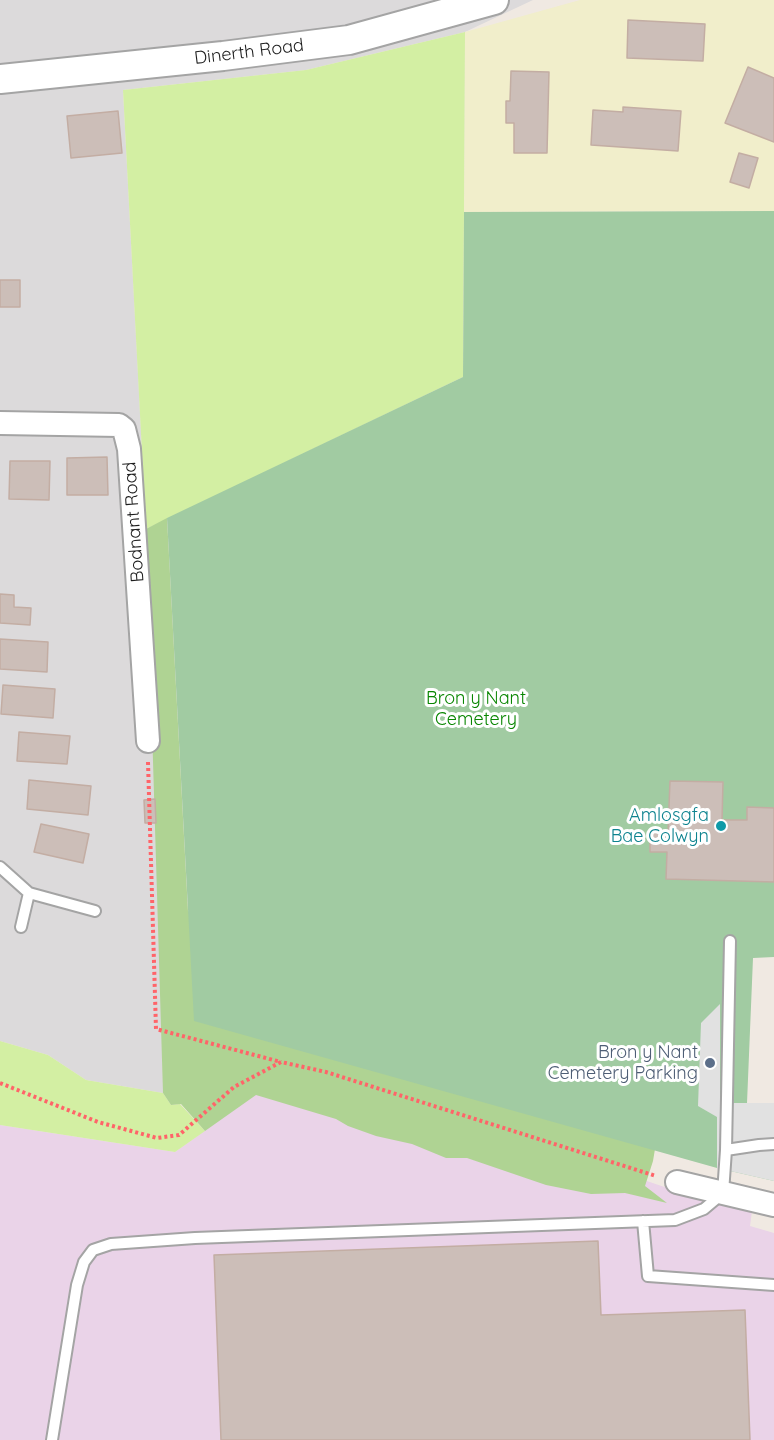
<!DOCTYPE html>
<style>
body{margin:0}
canvas{display:block;background:#f0e9e2}
</style>
<canvas width="774" height="1440"></canvas>
<script>
const context = document.querySelector('canvas').getContext('2d');
context.lineJoin = 'round';
function fill(path, color) { context.fillStyle = color; context.fill(path, 'evenodd'); }
function trace(path, color, width, dash) { context.strokeStyle = color; context.lineWidth = width; context.lineCap = dash ? 'butt' : 'round'; context.setLineDash(dash || []); context.stroke(path); }
function write(font, color, halo, rows, align = 'center') {
  context.font = font + ' Quicksand,sans-serif'; context.lineWidth = 6; context.setLineDash([]); context.textBaseline = 'middle'; context.strokeStyle = halo; context.fillStyle = color; for (const [text, x, y, turn = 0] of rows) {
    context.save(); context.translate(x, y); context.rotate((+turn || 0) * Math.PI / 180); context.textAlign = isNaN(turn) ? turn : align; if (halo) context.strokeText(text, 0, 0); context.fillText(text, 0, 0); context.restore();
  }
}
fill(new Path2D(`
 M 0,0 L 533,0 L 465,32 L 306,70 L 123,90 L 162,829 L 163,1093 L 86,1080 L 48,1055 L 0,1041 Z`), '#dcdadb');
fill(new Path2D(`
 M 270,1084 L 641,1179 L 682,1193 L 752,1211 L 750,1226 L 774,1233 L 774,1440 L 0,1440 L 0,1125 L 175,1152 Z`), '#ead3e8');
fill(new Path2D(`
 M 580,0 L 774,0 L 774,211 L 464,212 L 465,32 Z`), '#f1eecb');
fill(new Path2D(`
 M 465,32 L 463,377 L 146,529 L 123,90 L 306,70 Z
 M 0,1041 L 48,1055 L 86,1080 L 163,1093 L 171,1105 L 180,1104 L 205,1131 L 175,1152 L 0,1125 Z`), '#d3efa3');
fill(new Path2D(`
 M 167,518 L 188,911 L 658,1131 L 653,1161 L 645,1186 L 667,1203 L 625,1193 L 591,1194 L 546,1185 L 467,1158 L 446,1158 L 412,1144 L 376,1136 L 348,1126 L 336,1119 L 256,1095 L 205,1131 L 181,1104 L 171,1105 L 163,1093 L 146,529 Z`), '#afd393');
fill(new Path2D(`
 M 774,211 L 774,957 L 753,958 L 747,1103 L 774,1103 L 774,1181 L 717,1168 L 194,1021 L 167,518 L 463,377 L 464,212 Z`), '#a1cba2');
fill(new Path2D(`
 M 720,1004 L 720,1103 L 774,1103 L 774,1181 L 717,1168 L 717,1117 L 698,1106 L 701,1023 Z`), '#e1e1e1');
const building = new Path2D(`
 M 628,20 L 705,24 L 703,61 L 627,58 Z
 M 748,67 L 774,78 L 774,142 L 725,123 Z
 M 511,71 L 549,72 L 547,153 L 514,153 L 514,123 L 506,123 L 506,101 L 510,101 Z
 M 623,107 L 681,111 L 678,151 L 591,145 L 593,110 L 623,112 Z
 M 118,111 L 122,153 L 71,158 L 67,116 Z
 M 739,153 L 758,158 L 749,188 L 730,182 Z
 M 0,280 L 20,280 L 20,307 L 0,307 Z
 M 107,457 L 108,495 L 67,495 L 67,458 Z
 M 10,461 L 50,461 L 49,500 L 9,499 Z
 M 0,594 L 14,595 L 14,607 L 31,608 L 30,625 L 0,623 Z
 M 0,639 L 48,642 L 47,672 L 0,669 Z
 M 3,685 L 55,689 L 53,718 L 1,714 Z
 M 19,732 L 70,736 L 67,764 L 17,761 Z
 M 29,780 L 91,786 L 88,815 L 27,809 Z
 M 670,781 L 723,782 L 722,820 L 747,820 L 747,807 L 774,808 L 774,882 L 666,879 L 667,852 L 650,852 L 650,831 L 668,832 Z
 M 155,799 L 156,823 L 145,823 L 144,800 Z
 M 41,824 L 89,834 L 83,863 L 34,852 Z
 M 598,1241 L 601,1315 L 745,1310 L 750,1440 L 221,1440 L 214,1255 Z`);
fill(building, '#ccbeb8');
trace(building, '#c3ada3', 1.5);
const service = new Path2D(`
 M 0,867 L 29,893 L 21,927
 M 29,893 L 95,911
 M 726,1150 L 730,941
 M 643,1221 L 648,1276 L 774,1285
 M 52,1440 L 77,1285 L 84,1262 L 93,1250 L 111,1244 L 195,1238 L 675,1220 L 704,1209 L 723,1193 L 726,1150 L 759,1145 L 774,1144`);
const minor = new Path2D(`
 M 0,423 L 119,425 L 124,429 L 129,449 L 148,741
 M 677,1182 L 774,1205`);
const tertiary = new Path2D(`
 M 0,79 L 223,56 L 349,40 L 494,0`);
trace(service, '#a4a4a4', 14);
trace(minor, '#a4a4a4', 26);
trace(tertiary, '#a4a4a4', 32);
trace(new Path2D(`
 M 148,762 L 156,1029 L 281,1062
 M 0,1083 L 98,1122 L 157,1138 L 179,1135 L 234,1087 L 281,1062 L 326,1072 L 656,1176`), '#ff6469', 4, [3, 3]);
trace(service, '#fff', 10);
trace(minor, '#fff', 22);
trace(tertiary, '#fff', 28);
for (const [x, y, r, color] of [
 [721,826,6,"#0f9aa8"],
 [710,1063,6,"#5c6f8a"]
]) { const dot = new Path2D(); dot.arc(x, y, r, 0, 2 * Math.PI); context.fillStyle = color; context.fill(dot); trace(dot, '#fff', 2); }
write('18px', '#1d1d1d', '#fff', [
 ["Dinerth Road",249,52,-7],
 ["Bodnant Road",134,522,-94]
]);
write('18px', '#088601', '#fff', [
 ["Bron y Nant",476,699],
 ["Cemetery",476,720]
]);
write('18px', '#0d838f', '#fff', [
 ["Amlosgfa",709,816],
 ["Bae Colwyn",709,837]
], 'right');
write('18px', '#4e5e75', '#fff', [
 ["Bron y Nant",698,1053],
 ["Cemetery Parking",698,1074]
], 'right');
</script>
